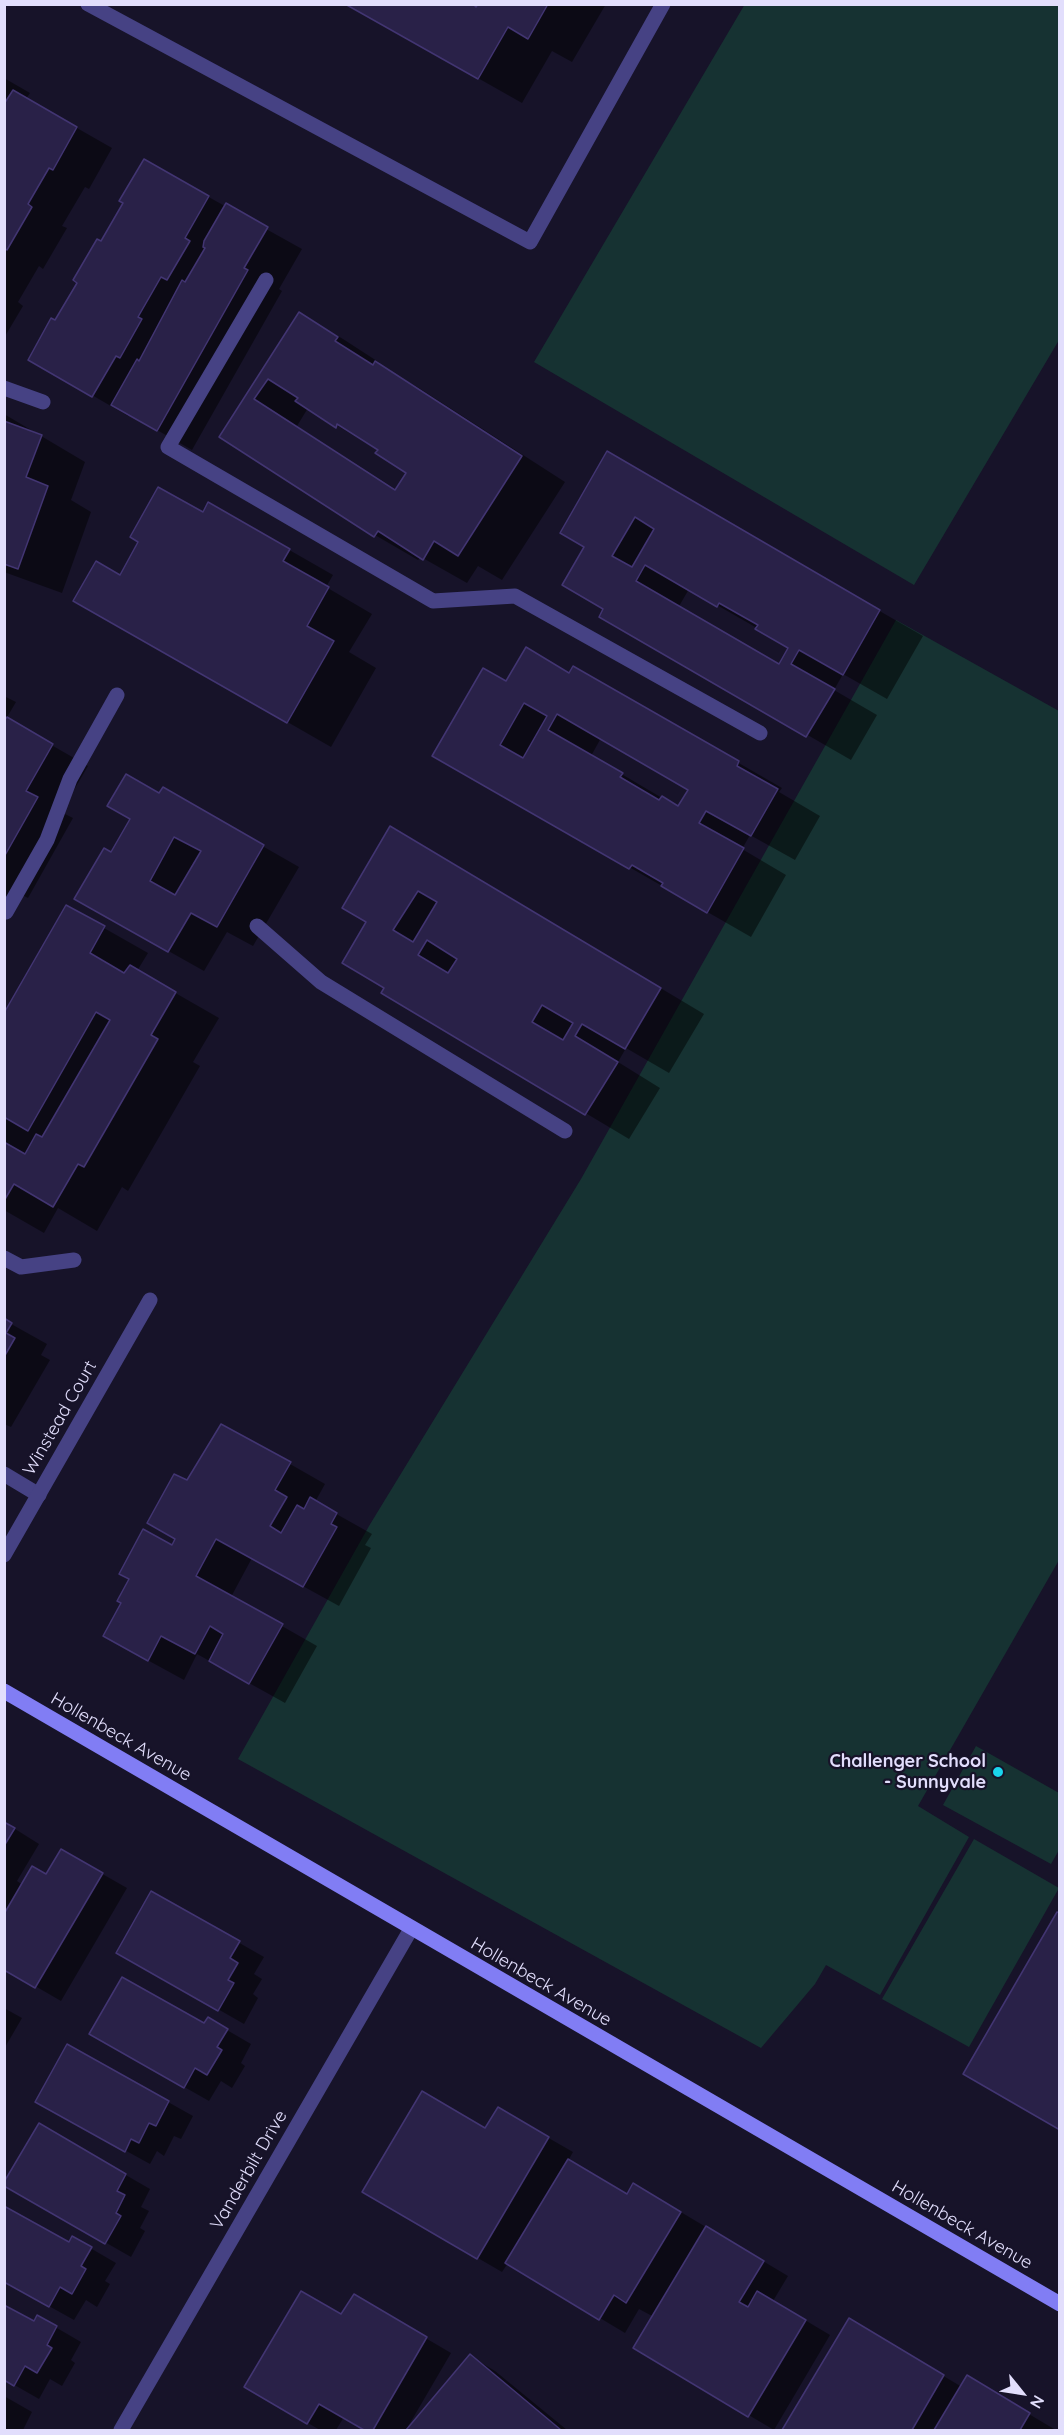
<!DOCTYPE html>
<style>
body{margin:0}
#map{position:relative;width:1064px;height:2435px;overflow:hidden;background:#171329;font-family:Quicksand,sans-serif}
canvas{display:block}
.frame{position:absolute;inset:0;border:6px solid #e2defc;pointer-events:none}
.north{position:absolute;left:992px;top:2363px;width:60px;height:60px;-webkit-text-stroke:4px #171329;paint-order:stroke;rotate:120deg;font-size:16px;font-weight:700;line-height:24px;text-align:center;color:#e2defc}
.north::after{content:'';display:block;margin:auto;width:21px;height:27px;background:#e2defc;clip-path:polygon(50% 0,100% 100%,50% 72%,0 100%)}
</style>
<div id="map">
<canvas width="1064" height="2435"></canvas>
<div class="frame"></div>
<div class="north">N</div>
</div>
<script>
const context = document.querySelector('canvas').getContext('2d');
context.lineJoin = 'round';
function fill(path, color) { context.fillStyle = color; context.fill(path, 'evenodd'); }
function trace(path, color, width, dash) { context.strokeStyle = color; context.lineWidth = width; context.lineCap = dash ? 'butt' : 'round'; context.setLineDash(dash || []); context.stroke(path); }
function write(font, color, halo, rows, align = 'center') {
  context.font = font + ' Quicksand,sans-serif'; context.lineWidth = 4.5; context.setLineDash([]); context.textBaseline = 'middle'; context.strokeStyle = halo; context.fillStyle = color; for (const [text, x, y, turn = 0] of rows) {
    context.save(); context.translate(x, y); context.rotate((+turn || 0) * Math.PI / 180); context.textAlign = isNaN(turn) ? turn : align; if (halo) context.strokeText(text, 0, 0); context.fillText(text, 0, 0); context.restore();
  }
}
fill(new Path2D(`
 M 745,4 L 1059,5 L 1059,340 L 914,585 L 534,362 Z
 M 896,620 L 1059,711 L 1059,1560 L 918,1806 L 969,1837 L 880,1995 L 826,1965 L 815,1984 L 761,2048 L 238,1759 L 369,1526 L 581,1179 Z
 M 976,1746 L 1059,1793 L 1059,1850 L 1051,1864 L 943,1805 Z
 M 974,1839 L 1059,1888 L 969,2047 L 882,1999 Z`), '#163232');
fill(new Path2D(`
 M 347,4 L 477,9 L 479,4 L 606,4 L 572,62 L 552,51 L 522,103 Z
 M 4,78 L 30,93 L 26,99 L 112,148 L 89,189 L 85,187 L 62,226 L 67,228 L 43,269 L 39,266 L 18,302 L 23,306 L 4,338 Z
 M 144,161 L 302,249 L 279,289 L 282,291 L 192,450 L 129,414 L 128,416 L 30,359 L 56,322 L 125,203 Z
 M 300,314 L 343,339 L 380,363 L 379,365 L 419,388 L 565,482 L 502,580 L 478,566 L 467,583 L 421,557 L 418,560 L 375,535 L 221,436 ZM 308,408 L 379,451 L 408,473 L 397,490 L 297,426 Z
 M 4,414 L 85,462 L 71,500 L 91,512 L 62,593 L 4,572 Z
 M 607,454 L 923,636 L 887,699 L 843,674 L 834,690 L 877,715 L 851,760 L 601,616 L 605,609 L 586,547 ZM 689,589 L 790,647 L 780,666 L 678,608 Z
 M 209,504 L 333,575 L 326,587 L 372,614 L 349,652 L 376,668 L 331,747 L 75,600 L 120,577 L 203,514 Z
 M 574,668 L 782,788 L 779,792 L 820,816 L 795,860 L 750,835 L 742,849 L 786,875 L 751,937 L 434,755 L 507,683 L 570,675 ZM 601,738 L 690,790 L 679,808 L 591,756 Z
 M 4,696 L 16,702 L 6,719 L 88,766 L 61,812 L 73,818 L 28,898 L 16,892 L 4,911 Z
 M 163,789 L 299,867 L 253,946 L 227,932 L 204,971 L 76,899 Z
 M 434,853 L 704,1014 L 669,1073 L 626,1048 L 618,1062 L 660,1088 L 629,1139 L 383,992 L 386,987 L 344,962 Z
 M 67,907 L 148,953 L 137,971 L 219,1018 L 193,1062 L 200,1066 L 128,1191 L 122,1187 L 97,1231 L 58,1208 L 44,1233 L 4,1210 L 4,1016 Z
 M 4,1320 L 47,1344 L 41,1355 L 50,1360 L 11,1427 L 4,1424 Z
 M 290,1464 L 325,1484 L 315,1502 L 372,1534 L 365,1545 L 371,1548 L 339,1606 L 252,1558 L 231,1597 L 317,1646 L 285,1703 L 197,1654 L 184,1680 L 140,1656 L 172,1547 L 177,1539 L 188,1482 Z
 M 4,1822 L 39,1844 L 17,1881 L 23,1885 L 47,1877 L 62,1851 L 127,1888 L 61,2001 L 4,1968 Z
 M 152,1893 L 264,1957 L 254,1974 L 262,1979 L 253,1994 L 258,1998 L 244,2024 L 118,1952 Z
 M 4,2008 L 22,2018 L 4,2049 Z
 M 208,2019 L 251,2044 L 241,2063 L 245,2066 L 232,2088 L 221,2081 L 209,2101 L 91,2034 L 205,2025 Z
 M 68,2046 L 193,2116 L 181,2139 L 174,2136 L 164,2156 L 157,2151 L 150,2164 L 61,2115 Z
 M 498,2109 L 573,2152 L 568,2161 L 628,2196 L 659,2199 L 788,2276 L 773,2301 L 830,2335 L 774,2430 L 635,2348 L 654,2317 L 639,2309 L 625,2333 L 508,2263 L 502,2272 L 364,2192 L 486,2130 Z
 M 39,2125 L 150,2189 L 141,2207 L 149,2211 L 140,2228 L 145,2231 L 131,2257 L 5,2185 Z
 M 73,2238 L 116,2263 L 105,2281 L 110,2284 L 97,2307 L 86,2300 L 74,2320 L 4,2281 L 69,2244 Z
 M 354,2296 L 451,2353 L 406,2430 L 367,2430 L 344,2417 L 336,2430 L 320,2430 L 246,2387 L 342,2316 Z
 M 38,2317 L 81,2342 L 71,2360 L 75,2363 L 62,2386 L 50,2379 L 39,2399 L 4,2379 Z
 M 849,2320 L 962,2387 L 992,2392 L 1054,2429 L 784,2430 Z
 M 470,2356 L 495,2371 L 567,2430 L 408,2430 Z
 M 4,2396 L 32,2412 L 23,2430 L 4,2430 Z`), '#0007');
const building = new Path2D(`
 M 345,4 L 473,4 L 476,7 L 478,4 L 548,4 L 528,39 L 508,27 L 478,79 Z
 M 13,90 L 77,127 L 53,170 L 49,168 L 28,204 L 32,207 L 7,250 L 4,248 L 4,104 Z
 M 144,159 L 209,196 L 185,238 L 190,241 L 167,280 L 161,277 L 138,317 L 142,319 L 120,358 L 116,356 L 92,397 L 28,360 L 51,318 L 55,320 L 77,283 L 73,280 L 97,239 L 101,241 L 123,203 L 119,201 Z
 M 226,203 L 268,227 L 244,268 L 248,270 L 157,431 L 111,405 L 137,359 L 139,361 L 182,280 L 185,282 L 205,248 L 203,247 L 204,241 Z
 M 299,312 L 338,337 L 335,341 L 373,365 L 375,361 L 522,456 L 458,556 L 434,541 L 423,560 L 378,531 L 374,537 L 219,437 ZM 268,379 L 298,398 L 295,401 L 336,428 L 337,424 L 378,450 L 375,453 L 406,473 L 395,490 L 254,399 Z
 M 4,421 L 42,435 L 26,477 L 48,486 L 18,569 L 4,564 Z
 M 607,451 L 880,610 L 843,675 L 799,650 L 791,664 L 835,689 L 806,737 L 599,617 L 603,609 L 562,585 L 584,547 L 560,533 ZM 635,517 L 654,529 L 632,567 L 612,556 ZM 645,565 L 717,607 L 719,603 L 758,625 L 755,629 L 788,648 L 779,664 L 636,581 Z
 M 158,487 L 203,512 L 208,502 L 290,549 L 283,561 L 329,587 L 307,626 L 334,641 L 287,723 L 73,601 L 96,561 L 120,575 L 138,542 L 130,537 Z
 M 526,647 L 569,673 L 573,666 L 739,761 L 737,766 L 778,789 L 751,836 L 706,811 L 699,823 L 744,848 L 707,913 L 661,886 L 663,883 L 632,865 L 629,869 L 432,756 L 483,668 L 506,681 ZM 524,703 L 547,716 L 523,758 L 500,745 ZM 557,714 L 688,790 L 678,806 L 662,796 L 659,800 L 620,777 L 623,773 L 548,730 Z
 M 7,717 L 53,744 L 26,791 L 38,797 L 4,857 L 4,721 Z
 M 126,774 L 159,793 L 163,787 L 264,845 L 217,927 L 191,913 L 168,952 L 74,899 L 104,848 L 111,852 L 130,819 L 107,806 ZM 174,837 L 201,851 L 175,895 L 150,881 Z
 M 390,826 L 661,988 L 625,1049 L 582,1024 L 575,1036 L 618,1062 L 585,1115 L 381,993 L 384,988 L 342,963 L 366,922 L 342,908 ZM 418,891 L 437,902 L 413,942 L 393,930 ZM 427,940 L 457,959 L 448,973 L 418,955 ZM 542,1005 L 573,1023 L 563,1040 L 532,1022 Z
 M 66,905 L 105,926 L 90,953 L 124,973 L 130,965 L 176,992 L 151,1035 L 158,1039 L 84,1167 L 78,1164 L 53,1207 L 14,1184 L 4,1201 L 4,1142 L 25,1154 L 36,1134 L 42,1137 L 110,1020 L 96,1012 L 28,1131 L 4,1117 L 4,1013 Z
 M 4,1318 L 12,1323 L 6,1333 L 15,1338 L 4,1357 Z
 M 221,1424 L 291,1462 L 275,1490 L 287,1497 L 270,1526 L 281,1533 L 297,1505 L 304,1509 L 310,1497 L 337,1513 L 331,1524 L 337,1527 L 303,1587 L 216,1539 L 196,1576 L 283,1624 L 249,1684 L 209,1661 L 223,1634 L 210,1626 L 195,1654 L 161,1636 L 148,1661 L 103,1636 L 121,1603 L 117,1601 L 129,1579 L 119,1574 L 143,1529 L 172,1545 L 175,1539 L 147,1523 L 174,1474 L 187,1480 Z
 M 4,1822 L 15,1828 L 4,1846 Z
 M 61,1849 L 103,1873 L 35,1988 L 4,1970 L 4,1914 L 32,1866 L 46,1874 Z
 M 151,1891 L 240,1941 L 230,1958 L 238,1963 L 228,1980 L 234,1983 L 218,2011 L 116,1953 Z
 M 1057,1912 L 1060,1913 L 1060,2130 L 963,2074 Z
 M 122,1977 L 204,2023 L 208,2017 L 228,2029 L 217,2047 L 222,2050 L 207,2075 L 195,2068 L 184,2088 L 89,2034 Z
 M 67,2044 L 169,2101 L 156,2126 L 149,2123 L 139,2143 L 131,2139 L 125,2152 L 35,2102 Z
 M 422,2091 L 485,2128 L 498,2107 L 549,2137 L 477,2259 L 362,2192 Z
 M 39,2123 L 126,2174 L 117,2191 L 125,2195 L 116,2213 L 121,2216 L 105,2244 L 4,2186 L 4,2182 Z
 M 568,2159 L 627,2194 L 633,2183 L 681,2212 L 626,2303 L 614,2295 L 599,2320 L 505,2263 Z
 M 4,2206 L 69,2242 L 72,2236 L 92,2247 L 81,2266 L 86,2269 L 72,2294 L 60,2287 L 49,2307 L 4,2282 Z
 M 706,2226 L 764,2261 L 739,2302 L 748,2307 L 757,2291 L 806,2320 L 748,2417 L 633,2348 Z
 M 301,2291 L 341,2314 L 354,2294 L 427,2337 L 373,2430 L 364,2430 L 319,2404 L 307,2424 L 244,2387 Z
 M 4,2305 L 34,2321 L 37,2315 L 57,2326 L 47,2345 L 52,2348 L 37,2373 L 25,2366 L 14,2386 L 4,2380 Z
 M 849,2318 L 944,2375 L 912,2430 L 782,2430 Z
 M 470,2354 L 561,2430 L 406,2430 Z
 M 967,2375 L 1030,2413 L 1020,2430 L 934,2430 Z`);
fill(building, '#292148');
trace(building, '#423572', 1.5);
trace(new Path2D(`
 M 88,4 L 530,242 L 663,4
 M 266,280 L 168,447 L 433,601 L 515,596 L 760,733
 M 4,388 L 43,402
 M 6,912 L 47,840 L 70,779 L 117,695
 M 257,926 L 321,982 L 565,1131
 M 4,1258 L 21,1267 L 74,1260
 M 4,1474 L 39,1495`), '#464284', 15);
trace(new Path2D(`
 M 4,1555 L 150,1300
 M 121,2430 L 411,1929`), '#464284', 15);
trace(new Path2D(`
 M 4,1691 L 1060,2304`), '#817df4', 15);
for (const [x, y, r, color] of [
 [998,1772,6,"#1ad4ec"]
]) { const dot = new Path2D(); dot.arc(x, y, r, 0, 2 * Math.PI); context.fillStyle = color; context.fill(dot); trace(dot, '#171329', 2); }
write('18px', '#e2defc', '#171329', [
 ["Winstead Court",60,1418,-60],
 ["Hollenbeck Avenue",121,1737,30],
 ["Hollenbeck Avenue",541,1982,30],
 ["Vanderbilt Drive",249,2170,-60],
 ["Hollenbeck Avenue",962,2225,30]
]);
write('bold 18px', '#e2defc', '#171329', [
 ["Challenger School",986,1762],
 ["- Sunnyvale",986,1783]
], 'right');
</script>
